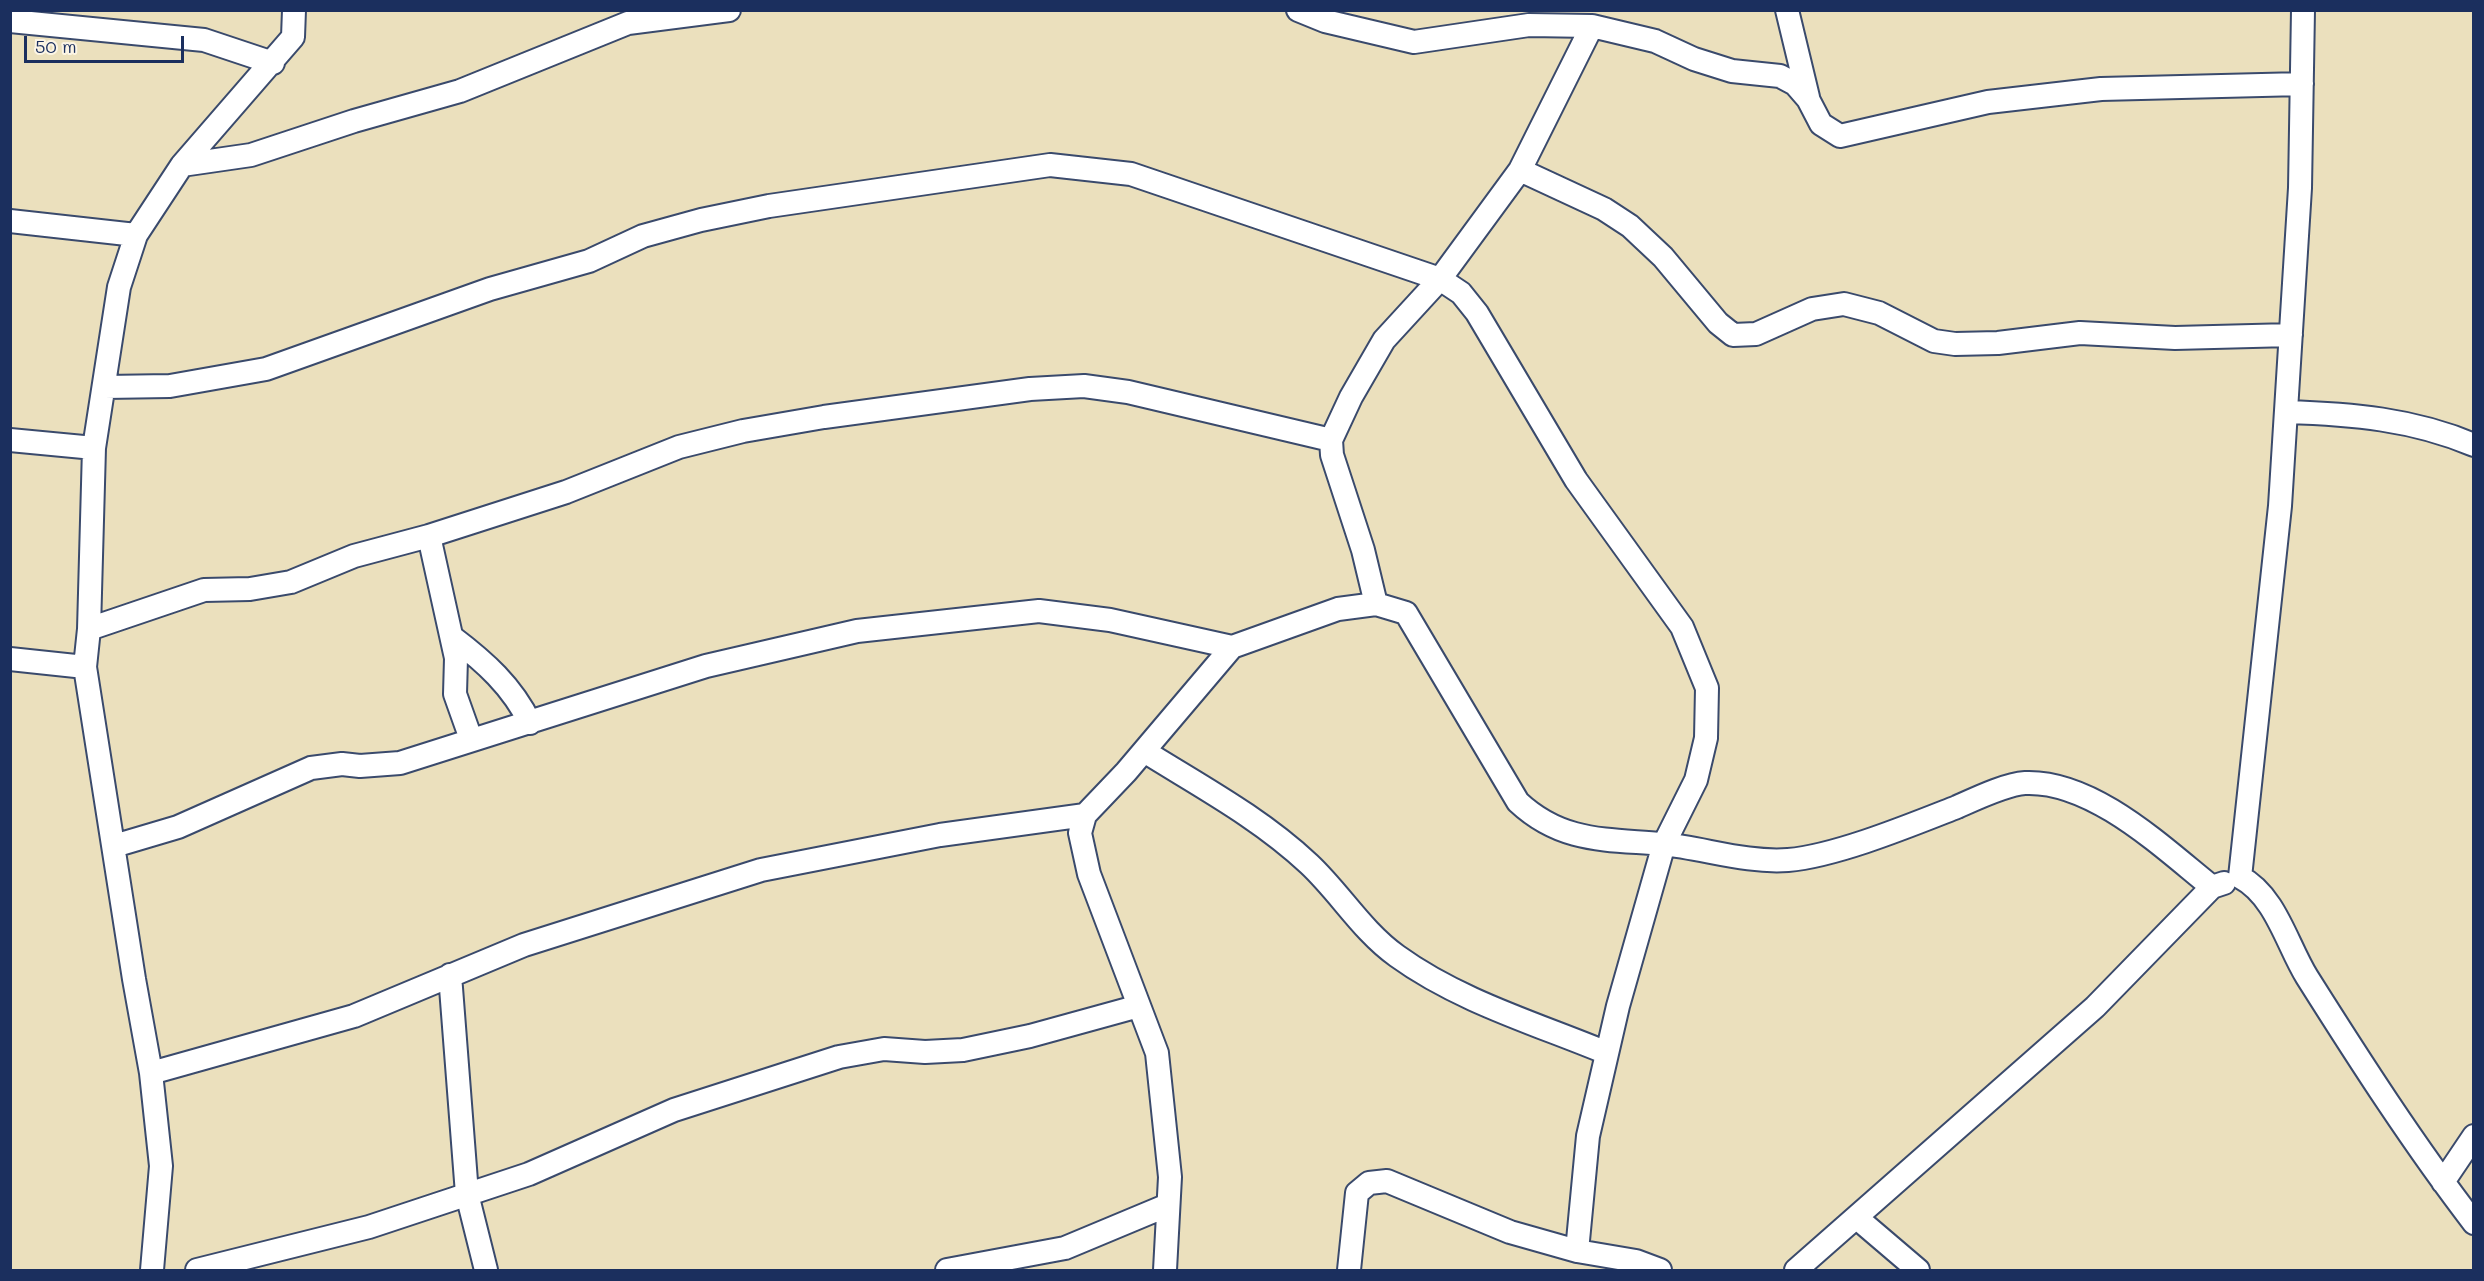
<!DOCTYPE html>
<style>
body{margin:0}
#map{position:relative;width:2484px;height:1281px;overflow:hidden;background:#ebe0bd;font-family:Mali,sans-serif}
canvas{display:block}
.frame{position:absolute;inset:0;border:12px solid #1b2f5e;pointer-events:none}
.scale{position:absolute;left:24px;top:36px;width:160px;height:27px;box-sizing:border-box;border:3px solid #1b2f5e;border-top:0;padding-left:8px;font-size:18px;line-height:21px;white-space:nowrap;color:#1b2f5e;-webkit-text-stroke:4px #fcf5e5;paint-order:stroke}
</style>
<div id="map">
<canvas width="2484" height="1281"></canvas>
<div class="frame"></div>
<div class="scale">50 m</div>
</div>
<script>
const context = document.querySelector('canvas').getContext('2d');
context.lineJoin = 'round';
function trace(path, color, width, dash) { context.strokeStyle = color; context.lineWidth = width; context.lineCap = dash ? 'butt' : 'round'; context.setLineDash(dash || []); context.stroke(path); }
const minor = new Path2D(`
 M 1298,10 L 1325,21 L 1414,42 L 1529,25 L 1592,26 L 1655,41 L 1694,59 L 1732,71 L 1780,76 L 1795,84 L 1808,99 L 1821,124 L 1840,136 L 1988,102 L 2101,89 L 2302,84
 M 1787,10 L 1808,97
 M 2303,10 L 2300,188 L 2280,506 L 2240,877 C 2276,896 2287,945 2307,977 C 2360,1061 2414,1145 2474,1223
 M 10,21 L 204,40 L 273,63
 M 182,165 L 251,155 L 354,121 L 460,91 L 628,23 L 729,10
 M 1520,170 L 1604,209 L 1630,226 L 1663,257 L 1718,323 L 1733,335 L 1756,334 L 1812,309 L 1844,304 L 1879,313 L 1934,341 L 1955,344 L 1998,343 L 2080,333 L 2175,338 L 2291,335
 M 10,221 L 136,235
 M 105,387 L 170,386 L 266,369 L 490,289 L 589,261 L 643,236 L 701,220 L 769,206 L 1050,165 L 1131,174 L 1440,279 L 1461,293 L 1477,313 L 1576,480 L 1682,627 L 1707,688 L 1706,738 L 1696,780 L 1664,844 L 1618,1006 L 1588,1136 L 1577,1251
 M 2286,412 C 2351,414 2413,419 2474,445
 M 10,440 L 94,448
 M 429,536 L 456,658 L 455,694 L 471,739
 M 1376,604 L 1363,550 L 1332,455 L 1331,440 L 1351,397 L 1384,340 L 1440,279 L 1520,170 L 1592,26
 M 89,629 L 204,590 L 250,589 L 291,582 L 354,556 L 429,536 L 566,492 L 679,447 L 743,431 L 824,417 L 1030,389 L 1084,386 L 1128,392 L 1331,440
 M 452,637 C 485,662 512,686 530,723
 M 10,659 L 85,667
 M 1144,751 C 1200,786 1260,818 1309,864 C 1340,893 1362,931 1397,956 C 1459,1001 1537,1024 1607,1053
 M 114,846 L 178,827 L 311,768 L 342,764 L 360,766 L 400,763 L 706,666 L 857,631 L 1039,611 L 1110,620 L 1232,647
 M 450,975 L 467,1194 L 486,1270
 M 151,1073 L 354,1016 L 524,945 L 761,870 L 940,835 L 1085,815
 M 2443,1182 L 2474,1136
 M 1857,1218 L 1918,1270
 M 152,1270 L 161,1166 L 151,1073 L 134,979 L 85,667 L 89,629 L 94,448 L 119,287 L 136,235 L 182,165 L 293,37 L 294,10
 M 197,1270 L 369,1227 L 529,1174 L 674,1110 L 839,1057 L 884,1049 L 925,1052 L 963,1050 L 1030,1036 L 1139,1006
 M 947,1270 L 1065,1248 L 1168,1205
 M 1165,1270 L 1170,1177 L 1157,1053 L 1089,874 L 1080,833 L 1085,815 L 1126,772 L 1232,647 L 1338,609 L 1376,604 L 1406,613 L 1518,802 C 1562,843 1606,839 1662,844 C 1704,848 1745,863 1788,860 C 1836,856 1911,825 1957,807 C 1975,799 2006,784 2025,783 C 2093,780 2163,848 2212,887
 M 1349,1270 L 1357,1193 L 1369,1183 L 1387,1181 L 1510,1232 L 1577,1251 L 1636,1261 L 1660,1270
 M 1796,1270 L 2095,1007 L 2212,887 L 2224,883`);
trace(minor, '#3a4a6c', 26);
trace(minor, '#fff', 22);
</script>
